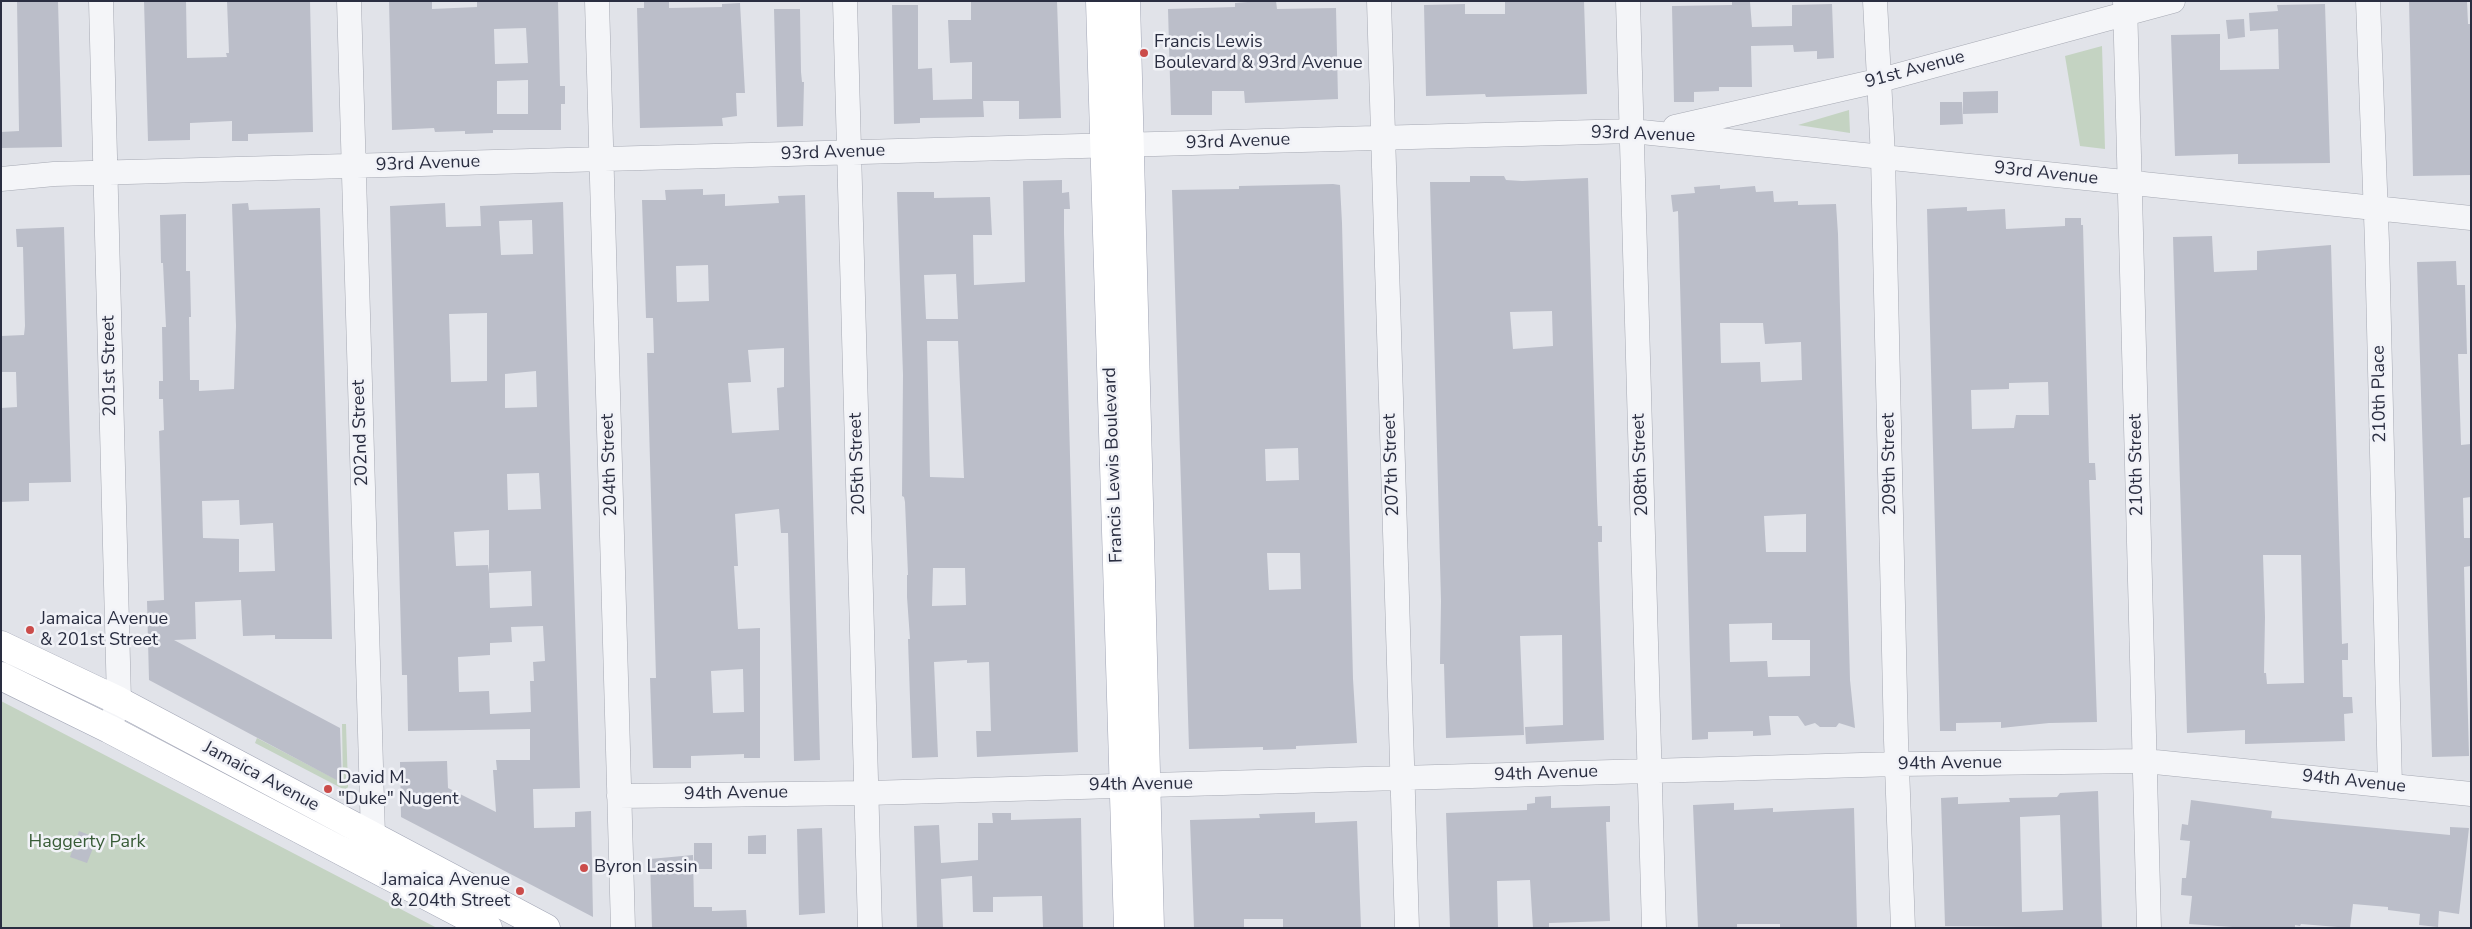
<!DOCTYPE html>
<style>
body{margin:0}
#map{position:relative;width:2472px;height:929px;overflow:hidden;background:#e1e3e9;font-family:"Nunito Sans",sans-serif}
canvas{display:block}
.frame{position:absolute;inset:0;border:2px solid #2a2e41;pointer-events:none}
</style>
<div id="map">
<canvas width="2472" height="929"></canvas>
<div class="frame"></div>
</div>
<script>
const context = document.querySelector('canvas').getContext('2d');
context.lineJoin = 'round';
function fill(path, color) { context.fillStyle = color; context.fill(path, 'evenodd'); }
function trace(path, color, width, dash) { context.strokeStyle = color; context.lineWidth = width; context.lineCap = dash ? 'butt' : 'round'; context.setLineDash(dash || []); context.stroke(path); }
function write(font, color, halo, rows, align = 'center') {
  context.font = font + ' "Nunito Sans",sans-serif'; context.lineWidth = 5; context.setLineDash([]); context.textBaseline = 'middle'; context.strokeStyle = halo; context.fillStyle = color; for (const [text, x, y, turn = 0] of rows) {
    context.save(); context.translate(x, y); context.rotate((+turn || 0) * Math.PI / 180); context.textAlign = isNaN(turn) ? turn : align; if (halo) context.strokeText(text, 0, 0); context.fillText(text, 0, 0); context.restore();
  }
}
fill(new Path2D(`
 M 2102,46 L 2105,149 L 2080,146 L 2065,56 Z
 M 1849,110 L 1850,133 L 1798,125 Z
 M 1,701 L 437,928 L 1,928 Z
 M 342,724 L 346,724 L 348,787 L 345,790 L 255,743 L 257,738 L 343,783 Z`), '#c4d3c2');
fill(new Path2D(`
 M 17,1 L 58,1 L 62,147 L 1,148 L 1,132 L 19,131 Z
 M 144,1 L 186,1 L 187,58 L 227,57 L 226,53 L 229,53 L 227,1 L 310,1 L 313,132 L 248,134 L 248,141 L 232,141 L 232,121 L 190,123 L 190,140 L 148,141 Z
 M 389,1 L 432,1 L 432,9 L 477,7 L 477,1 L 558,1 L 560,86 L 565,86 L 565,104 L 561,104 L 561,130 L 493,130 L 493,133 L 465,134 L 465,131 L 435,132 L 434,128 L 392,130 ZM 526,28 L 528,63 L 495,64 L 494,29 ZM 528,80 L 528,114 L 497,114 L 497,81 Z
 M 644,1 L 669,1 L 669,8 L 722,7 L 722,4 L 740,3 L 745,93 L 736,93 L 737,116 L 722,118 L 723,126 L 640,128 L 637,8 L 644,8 Z
 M 971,1 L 1057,1 L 1061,118 L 1019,119 L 1019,101 L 983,101 L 984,117 L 920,118 L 920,123 L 894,124 L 892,5 L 918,5 L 918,69 L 932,68 L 933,100 L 972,99 L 972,62 L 950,63 L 948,20 L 971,20 Z
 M 1260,1 L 1276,1 L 1277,9 L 1336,8 L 1338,99 L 1245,103 L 1244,91 L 1212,91 L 1212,115 L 1171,115 L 1168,9 L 1235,7 L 1235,3 Z
 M 1505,1 L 1584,1 L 1587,94 L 1486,97 L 1485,94 L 1426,96 L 1424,5 L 1465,4 L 1465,14 L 1505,14 Z
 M 2409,1 L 2467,1 L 2468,24 L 2471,24 L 2471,175 L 2413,176 Z
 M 1732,2 L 1750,2 L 1752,27 L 1792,26 L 1792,5 L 1832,4 L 1834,58 L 1817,59 L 1817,51 L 1794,52 L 1793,45 L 1751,46 L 1752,87 L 1719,87 L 1719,91 L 1694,92 L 1694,102 L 1674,102 L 1672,6 L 1732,5 Z
 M 2325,4 L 2330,163 L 2238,164 L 2238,154 L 2175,156 L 2171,35 L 2220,34 L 2220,70 L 2279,69 L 2278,29 L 2250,31 L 2249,13 L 2278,11 L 2277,5 Z
 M 774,9 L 800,9 L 801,72 L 802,82 L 804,82 L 803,126 L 777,127 Z
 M 2244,19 L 2245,37 L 2228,39 L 2226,20 Z
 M 1998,91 L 1998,113 L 1963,114 L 1963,92 Z
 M 1940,102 L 1962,102 L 1963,124 L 1940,125 Z
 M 1470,176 L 1504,176 L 1506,180 L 1522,181 L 1588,178 L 1597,501 L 1598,526 L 1602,526 L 1602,542 L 1598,542 L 1604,740 L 1526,744 L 1525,727 L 1563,725 L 1562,635 L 1520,636 L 1524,735 L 1446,738 L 1444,664 L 1440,664 L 1441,601 L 1430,182 L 1470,182 ZM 1552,311 L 1553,346 L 1513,349 L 1510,312 Z
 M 1062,180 L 1062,193 L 1069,192 L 1070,209 L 1064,209 L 1064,233 L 1078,752 L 977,757 L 976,731 L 991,731 L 989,662 L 967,663 L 967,660 L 934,662 L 938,757 L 912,758 L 908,639 L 910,639 L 907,597 L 907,575 L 908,575 L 905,502 L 904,497 L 902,496 L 903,375 L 897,192 L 934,192 L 934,198 L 990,197 L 992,235 L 973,235 L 974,285 L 1025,282 L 1023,181 ZM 956,274 L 958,319 L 926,319 L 924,275 ZM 927,341 L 958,341 L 964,478 L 930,477 ZM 933,568 L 965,568 L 966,605 L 932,606 Z
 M 1333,184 L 1340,185 L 1342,223 L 1353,679 L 1357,743 L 1296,746 L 1296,749 L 1263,750 L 1263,747 L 1189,749 L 1172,190 L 1239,189 L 1239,186 ZM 1298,448 L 1299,480 L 1266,481 L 1265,449 ZM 1267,553 L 1300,553 L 1301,589 L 1269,590 Z
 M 1720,185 L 1720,189 L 1755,186 L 1756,192 L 1773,191 L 1774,202 L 1798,201 L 1798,205 L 1836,204 L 1838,234 L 1850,680 L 1855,728 L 1839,723 L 1836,727 L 1820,727 L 1815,723 L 1805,726 L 1798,716 L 1769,716 L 1771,735 L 1753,736 L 1753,731 L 1708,732 L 1708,739 L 1692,740 L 1679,245 L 1678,211 L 1673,212 L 1671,195 L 1695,193 L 1694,187 ZM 1720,323 L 1763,323 L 1765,344 L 1801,342 L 1802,380 L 1761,382 L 1760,362 L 1721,363 ZM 1806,514 L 1806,552 L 1766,552 L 1764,516 ZM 1772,623 L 1772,640 L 1810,640 L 1810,676 L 1768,677 L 1767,661 L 1730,662 L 1729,624 Z
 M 703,189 L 703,195 L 725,194 L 725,206 L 779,203 L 778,196 L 805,195 L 820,760 L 794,761 L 788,533 L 781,533 L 779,509 L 735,514 L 738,566 L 734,566 L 738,629 L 760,628 L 760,758 L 744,758 L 744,754 L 691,756 L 691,768 L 653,768 L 650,678 L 656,678 L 647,353 L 654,353 L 653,318 L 646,318 L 642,200 L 666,200 L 665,190 ZM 708,265 L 709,301 L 677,302 L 676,266 ZM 784,348 L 784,387 L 777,388 L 779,430 L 732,433 L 728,383 L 751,382 L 748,350 ZM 743,669 L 744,712 L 713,713 L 711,671 Z
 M 563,202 L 580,788 L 533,789 L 534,828 L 575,827 L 575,812 L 591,811 L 593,917 L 401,817 L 400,762 L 447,761 L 448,788 L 496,812 L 493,770 L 497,770 L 496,760 L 530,760 L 530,729 L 408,731 L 407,675 L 402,675 L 390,206 L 445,203 L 446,227 L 481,226 L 480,206 ZM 532,220 L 533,254 L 501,255 L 499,221 ZM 487,313 L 487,381 L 451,382 L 449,314 ZM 536,371 L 537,407 L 505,408 L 505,374 ZM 539,473 L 541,509 L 508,510 L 507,474 ZM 489,530 L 489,572 L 488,565 L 456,566 L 454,532 ZM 531,571 L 532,606 L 490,608 L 489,573 ZM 543,626 L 545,661 L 533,662 L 534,681 L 530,681 L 531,712 L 490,714 L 489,691 L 459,692 L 458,657 L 490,655 L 490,643 L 512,642 L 511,627 Z
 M 248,203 L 249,210 L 320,208 L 332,639 L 275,639 L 275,635 L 243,636 L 241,600 L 195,602 L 196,639 L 174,640 L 340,728 L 342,783 L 149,680 L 147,601 L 164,600 L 159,431 L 164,430 L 163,399 L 159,399 L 159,381 L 163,381 L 162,327 L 166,327 L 163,263 L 161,263 L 160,215 L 186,214 L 186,271 L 190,271 L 191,317 L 189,317 L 190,380 L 199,380 L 199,391 L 234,389 L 236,326 L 232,204 ZM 239,500 L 240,525 L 273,523 L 275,571 L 239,572 L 239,539 L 203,538 L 202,501 Z
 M 1967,207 L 1967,211 L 2005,209 L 2006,229 L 2065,226 L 2065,218 L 2081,218 L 2081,225 L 2083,225 L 2089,463 L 2095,463 L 2096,480 L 2089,480 L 2097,722 L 2049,723 L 2001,728 L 2001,722 L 1956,723 L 1956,731 L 1940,731 L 1927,209 ZM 2048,382 L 2049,415 L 2016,415 L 2014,428 L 1972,429 L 1971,390 L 2009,389 L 2009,383 Z
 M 64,227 L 71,482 L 29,483 L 29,501 L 1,502 L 1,408 L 17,407 L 16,372 L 1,372 L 1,336 L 24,335 L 25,326 L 23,247 L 17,247 L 16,229 Z
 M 2212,236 L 2214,272 L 2257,270 L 2257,251 L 2331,245 L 2342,644 L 2348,643 L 2348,660 L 2342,660 L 2343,697 L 2352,697 L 2353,713 L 2344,714 L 2345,741 L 2245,744 L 2245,730 L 2187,733 L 2173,237 ZM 2263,555 L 2301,555 L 2304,683 L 2267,684 L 2266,673 L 2264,673 L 2265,617 Z
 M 2456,261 L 2457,285 L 2465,285 L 2467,354 L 2458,354 L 2461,445 L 2471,444 L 2471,497 L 2463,498 L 2464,538 L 2471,538 L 2471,566 L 2464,567 L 2469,756 L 2432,757 L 2417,262 Z
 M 2098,791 L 2102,928 L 1945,926 L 1941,798 L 1958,797 L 1958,804 L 2010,802 L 2009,798 L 2057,797 L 2060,793 ZM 2060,815 L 2063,910 L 2022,912 L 2020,817 Z
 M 1551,796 L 1551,808 L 1610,806 L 1610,822 L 1606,822 L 1610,921 L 1549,923 L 1549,928 L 1533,928 L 1530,880 L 1497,881 L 1498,928 L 1450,928 L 1446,813 L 1527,810 L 1527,804 L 1535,803 L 1535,797 Z
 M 2191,800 L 2272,811 L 2271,818 L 2450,835 L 2450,827 L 2469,828 L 2459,914 L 2439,911 L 2438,927 L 2419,925 L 2420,914 L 2388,910 L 2388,907 L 2353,904 L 2350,928 L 2301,924 L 2300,926 L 2295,925 L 2295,928 L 2247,928 L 2189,924 L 2192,896 L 2181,895 L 2182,878 L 2186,878 L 2190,841 L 2180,840 L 2182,824 L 2188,825 Z
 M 1734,803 L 1734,810 L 1773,808 L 1773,812 L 1854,808 L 1857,928 L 1780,927 L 1780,924 L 1737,924 L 1737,928 L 1698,928 L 1693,805 Z
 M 1315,812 L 1315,823 L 1357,821 L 1361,928 L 1283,928 L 1283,919 L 1244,919 L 1244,928 L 1194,928 L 1190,820 L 1260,818 L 1259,814 Z
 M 992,813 L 1011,813 L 1011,820 L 1081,818 L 1083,928 L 1043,928 L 1042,896 L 993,897 L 993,912 L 973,912 L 972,876 L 941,879 L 943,928 L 917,928 L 914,826 L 939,825 L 941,863 L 978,860 L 978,823 L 993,823 Z
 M 822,828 L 825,913 L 799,915 L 797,829 Z
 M 79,831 L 97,838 L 87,863 L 70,857 Z
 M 766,835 L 766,854 L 748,854 L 748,836 Z
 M 694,843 L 712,843 L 712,869 L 694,869 Z
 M 693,855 L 694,907 L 712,907 L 712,911 L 746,910 L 747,928 L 652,928 L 650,859 Z`), '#bbbec9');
const street = new Path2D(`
 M 101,1 L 119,701 L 109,729
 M 349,1 L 373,836 L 366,851
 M 597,1 L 623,928
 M 845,1 L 870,928
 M 1379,1 L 1407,928
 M 1628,1 L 1654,928
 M 1875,1 L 1883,157 L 1896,740 L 1903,928
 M 2125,1 L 2149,928
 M 2368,1 L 2377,243 L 2390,786
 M 1675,127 L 1877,81 L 2173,1
 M 1,179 L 54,174 L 1632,131 L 2471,218
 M 619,796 L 868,793 L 1897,764 L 2145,761 L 2471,794`);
const primary = new Path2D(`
 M 1100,1 L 1128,928
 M 1126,1 L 1150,928
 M 1,645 L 119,701 L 546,928
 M 1,676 L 109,729 L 488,928`);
trace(street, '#a6a9b3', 25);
trace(primary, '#a1a5b5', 29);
trace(street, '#f4f5f8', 24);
trace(primary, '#fff', 28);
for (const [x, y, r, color] of [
 [1144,53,5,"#cb4c4a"],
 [30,630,5,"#cb4c4a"],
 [328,789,5,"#cb4c4a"],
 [584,868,5,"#cb4c4a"],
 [520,891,5,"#cb4c4a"]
]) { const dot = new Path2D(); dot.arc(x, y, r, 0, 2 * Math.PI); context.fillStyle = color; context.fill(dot); trace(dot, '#f1f2f7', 2); }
write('18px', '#2a2e41', '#f1f2f7', [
 ["Francis Lewis",1154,43],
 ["Boulevard & 93rd Avenue",1154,64],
 ["Jamaica Avenue",40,620],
 ["& 201st Street",40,641],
 ["David M.",338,779],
 ["\"Duke\" Nugent",338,800],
 ["Byron Lassin",594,868],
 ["Jamaica Avenue",510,881,"right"],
 ["& 204th Street",510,902,"right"]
], 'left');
write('18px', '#2a2e41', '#f1f2f7', [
 ["91st Avenue",1915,70,-15],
 ["93rd Avenue",1643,135,2],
 ["93rd Avenue",1238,142,-2],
 ["93rd Avenue",833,153,-2],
 ["93rd Avenue",428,164,-2],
 ["93rd Avenue",2046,174,6],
 ["201st Street",110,366,-91],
 ["210th Place",2380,394,-91],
 ["202nd Street",361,433,-92],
 ["205th Street",858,464,-92],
 ["209th Street",1890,464,-91],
 ["204th Street",610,465,-92],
 ["Francis Lewis Boulevard",1114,465,-92],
 ["207th Street",1392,465,-92],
 ["208th Street",1641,465,-92],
 ["210th Street",2137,465,-91],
 ["94th Avenue",1950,764,-1],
 ["94th Avenue",1546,774,-2],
 ["Jamaica Avenue",261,777,28],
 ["94th Avenue",2354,782,6],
 ["94th Avenue",1141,785,-1],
 ["94th Avenue",736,794,-1]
]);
write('18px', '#385c37', '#f1f2f7', [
 ["Haggerty Park",87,843]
]);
</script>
